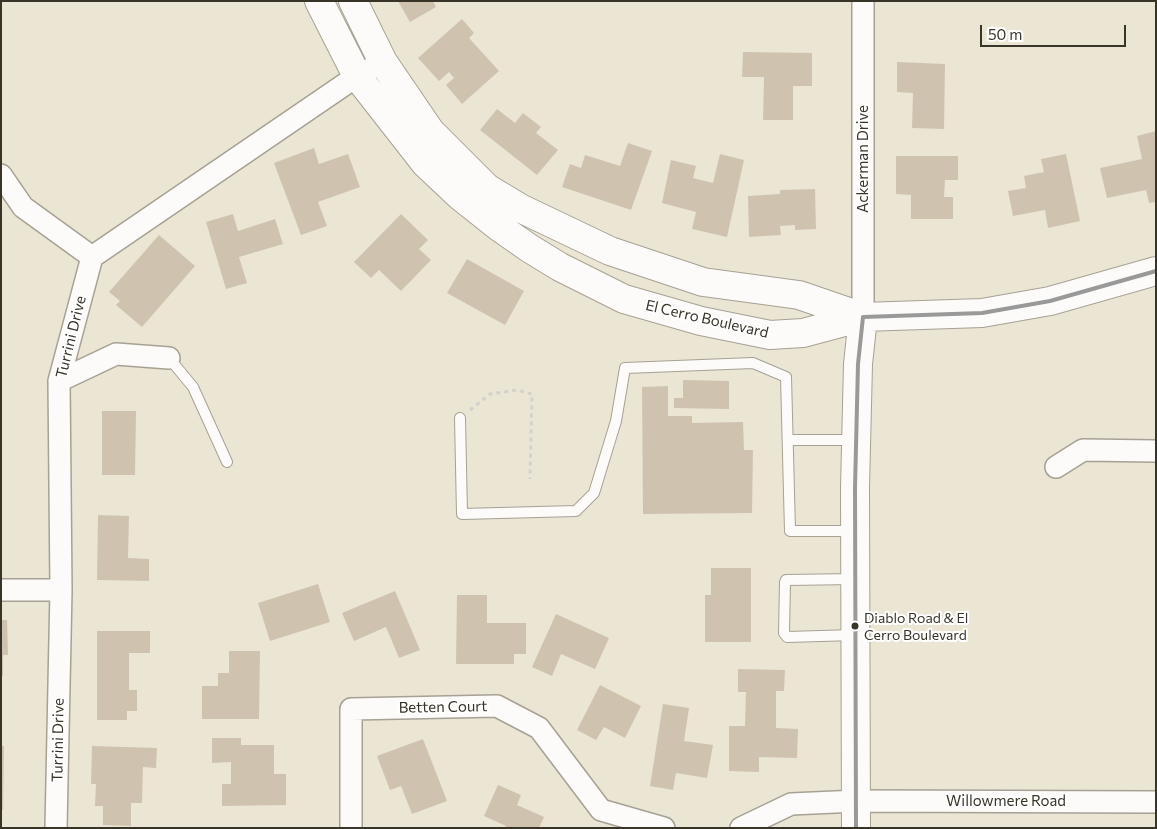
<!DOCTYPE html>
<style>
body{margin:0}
#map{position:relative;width:1157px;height:829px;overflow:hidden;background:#ebe5d4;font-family:Commissioner,sans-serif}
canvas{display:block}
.frame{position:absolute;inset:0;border:2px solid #383428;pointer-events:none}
.scale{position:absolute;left:980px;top:25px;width:146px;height:22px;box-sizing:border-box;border:2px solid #383428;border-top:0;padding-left:6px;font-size:15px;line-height:18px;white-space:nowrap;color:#383428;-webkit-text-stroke:4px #fff;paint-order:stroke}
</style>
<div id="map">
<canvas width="1157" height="829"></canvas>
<div class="frame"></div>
<div class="scale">50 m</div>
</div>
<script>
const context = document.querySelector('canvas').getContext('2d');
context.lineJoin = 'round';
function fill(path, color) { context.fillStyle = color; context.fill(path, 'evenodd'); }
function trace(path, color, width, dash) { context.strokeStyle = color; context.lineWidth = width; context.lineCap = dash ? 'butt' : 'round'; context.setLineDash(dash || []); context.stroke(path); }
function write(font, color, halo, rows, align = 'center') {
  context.font = font + ' Commissioner,sans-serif'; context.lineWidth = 4; context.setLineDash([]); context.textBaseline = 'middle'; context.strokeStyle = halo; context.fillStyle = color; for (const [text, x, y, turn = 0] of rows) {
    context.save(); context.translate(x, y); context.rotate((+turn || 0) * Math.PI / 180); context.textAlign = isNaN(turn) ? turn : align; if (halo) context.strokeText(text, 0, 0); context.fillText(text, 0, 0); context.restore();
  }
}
fill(new Path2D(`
 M 398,1 L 433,1 L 436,7 L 410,22 Z
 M 462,19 L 474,33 L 469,38 L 499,71 L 462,104 L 446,85 L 454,78 L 449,72 L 439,81 L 418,58 Z
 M 743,52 L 812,53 L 812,86 L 793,86 L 793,120 L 763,120 L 764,77 L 742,77 Z
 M 897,62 L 945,64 L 944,129 L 912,128 L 913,93 L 897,92 Z
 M 497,109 L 515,123 L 523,113 L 541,127 L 536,133 L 558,150 L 537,175 L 480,130 Z
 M 1156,131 L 1156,202 L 1149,203 L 1146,190 L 1107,198 L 1100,168 L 1142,159 L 1137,136 Z
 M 628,143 L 652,151 L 631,210 L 562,187 L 570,164 L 581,168 L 585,155 L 620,166 Z
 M 314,148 L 319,164 L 348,154 L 360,187 L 318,202 L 327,226 L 301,235 L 274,163 Z
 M 720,154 L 744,160 L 727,237 L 692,229 L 696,212 L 662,203 L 671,160 L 696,166 L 693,178 L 713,183 Z
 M 1066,154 L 1080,221 L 1048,228 L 1045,210 L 1013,216 L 1008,191 L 1026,188 L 1024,176 L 1044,172 L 1041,159 Z
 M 896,156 L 958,156 L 958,180 L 945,180 L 944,197 L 953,197 L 953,219 L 911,219 L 911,195 L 896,194 Z
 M 815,189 L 816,229 L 795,230 L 795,225 L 780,226 L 781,235 L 749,237 L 748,196 L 780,194 L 780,190 Z
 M 233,214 L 238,231 L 275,219 L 283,244 L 239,257 L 247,283 L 226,289 L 206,222 Z
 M 401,214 L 428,240 L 419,249 L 431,260 L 401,291 L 379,270 L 371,278 L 354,262 Z
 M 159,235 L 195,266 L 142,327 L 116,305 L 120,301 L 109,292 Z
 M 467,259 L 524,291 L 505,325 L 447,293 Z
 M 683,380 L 729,381 L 729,409 L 674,408 L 674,398 L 683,398 Z
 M 668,386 L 668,416 L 692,416 L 692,423 L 743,422 L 744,450 L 753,450 L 752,513 L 643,514 L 642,387 Z
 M 102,411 L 136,411 L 135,475 L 102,475 Z
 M 98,515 L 129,516 L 128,558 L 149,559 L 149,581 L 97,580 Z
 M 711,568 L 751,568 L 751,642 L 705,642 L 705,595 L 711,595 Z
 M 318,584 L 330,622 L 270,641 L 258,603 Z
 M 395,591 L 420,650 L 399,658 L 386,627 L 354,641 L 342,613 Z
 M 457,595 L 487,595 L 487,623 L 526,623 L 526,654 L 514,654 L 514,664 L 456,664 Z
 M 556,614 L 609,638 L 595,669 L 561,654 L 552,676 L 532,667 Z
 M 1,620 L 7,620 L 8,655 L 3,655 L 3,676 L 1,676 Z
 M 97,631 L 150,631 L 150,653 L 129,653 L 129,690 L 137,690 L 137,711 L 127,711 L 127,720 L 97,720 Z
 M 229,651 L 260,651 L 259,719 L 202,719 L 202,686 L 218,686 L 218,673 L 229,673 Z
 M 738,669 L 785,670 L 784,691 L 776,691 L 776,728 L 798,729 L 797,758 L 759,757 L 759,772 L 729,771 L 729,726 L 745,726 L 746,692 L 738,692 Z
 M 600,685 L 641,706 L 625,738 L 604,727 L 596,740 L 577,730 Z
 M 663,704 L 689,708 L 684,741 L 713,745 L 707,778 L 676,773 L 673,790 L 650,786 Z
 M 212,738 L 241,738 L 241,745 L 274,745 L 274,774 L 286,774 L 286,805 L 222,806 L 222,784 L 231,784 L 231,762 L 212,763 Z
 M 423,739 L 447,801 L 412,814 L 401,786 L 390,790 L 377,756 Z
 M 1,746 L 4,746 L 3,810 L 1,810 Z
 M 92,746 L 157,748 L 156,768 L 143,767 L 142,803 L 131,803 L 131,826 L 103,825 L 103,806 L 95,806 L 96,784 L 91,784 Z
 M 498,785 L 521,795 L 517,805 L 544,817 L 539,828 L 506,828 L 506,826 L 484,816 Z`), '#cfc3b0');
const lane = new Path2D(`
 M 169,358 L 193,387 L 227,462
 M 460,418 L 462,514 L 576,511 L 594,493 L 616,421 L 625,368 L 753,363 L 786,377 L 790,531 L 854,531
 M 788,440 L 854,440
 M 855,635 L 787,637 L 784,633 L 785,582 L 786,580 L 855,579`);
const street = new Path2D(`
 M 863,1 L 863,317
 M 1,175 L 23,207 L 92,257
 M 59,381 L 116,354 L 169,358
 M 1056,467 L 1083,450 L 1156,451
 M 1,590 L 61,590
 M 351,825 L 351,709 L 497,706 L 539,728 L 601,810 L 664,828
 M 56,828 L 61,590 L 59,381 L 92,257 L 357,76 L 383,62
 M 741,828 L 791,804 L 857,801 L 1156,802`);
const secondary = new Path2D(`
 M 319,1 L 357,76 L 425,163 L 460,196 L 499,227 L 529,248 L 560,267 L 624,299 L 701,321 L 770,335 L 803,333 L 863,317 L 982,313 L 1050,301 L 1156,271
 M 353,1 L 383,62 L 430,131 L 487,188 L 522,209 L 610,251 L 703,282 L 799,295 L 863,317
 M 856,828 L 855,488 L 858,364 L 863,317`);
trace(lane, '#a6a194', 12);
trace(street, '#a6a194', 24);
trace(secondary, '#a6a194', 30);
trace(new Path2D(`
 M 470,410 L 490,394 L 517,390 L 532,394 L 530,479`), '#d2d1cc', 3, [4, 4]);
trace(lane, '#fcfbf9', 10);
trace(street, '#fcfbf9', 21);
trace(secondary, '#fcfbf9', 28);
trace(new Path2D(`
 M 856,828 L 855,488 L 858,364 L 863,317 L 982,313 L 1050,301 L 1156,271`), '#999', 4);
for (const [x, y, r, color] of [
 [855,626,4.5,"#383428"]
]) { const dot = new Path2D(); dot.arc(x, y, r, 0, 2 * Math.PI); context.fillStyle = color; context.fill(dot); trace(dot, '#fff', 2); }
write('14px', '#383428', '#fff', [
 ["Diablo Road & El",864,618],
 ["Cerro Boulevard",864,635]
], 'left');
write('15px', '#383428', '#fff', [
 ["Ackerman Drive",863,159,-90],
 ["El Cerro Boulevard",707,319,13],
 ["Turrini Drive",71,337,-76],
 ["Betten Court",443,707,-1],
 ["Turrini Drive",58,740,-89],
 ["Willowmere Road",1006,801]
]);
</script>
